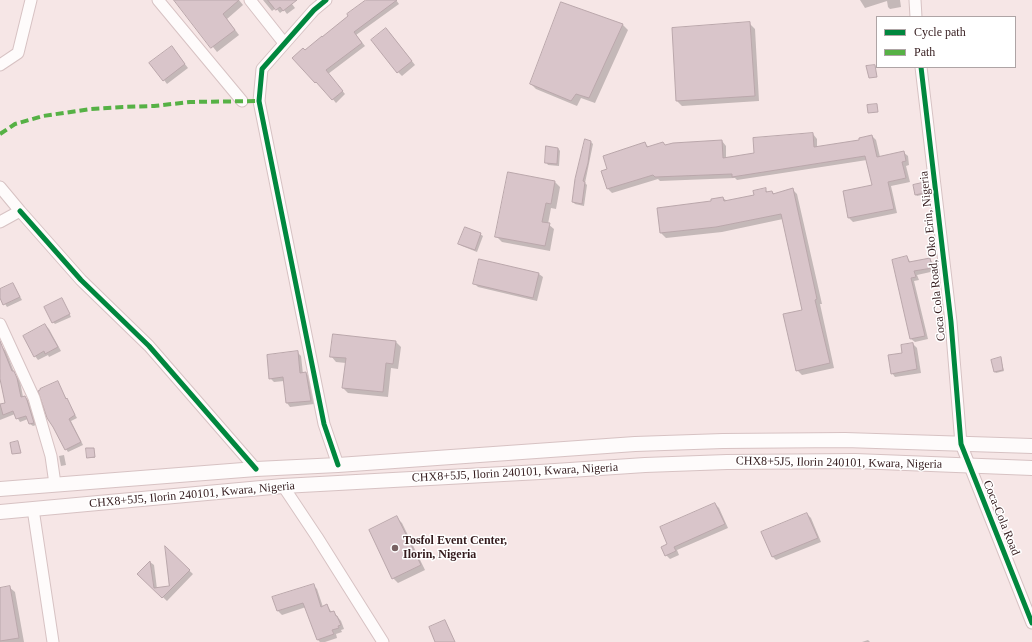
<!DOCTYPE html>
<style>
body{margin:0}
#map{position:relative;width:1032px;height:642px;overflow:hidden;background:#f6e6e6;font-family:"Times New Roman",serif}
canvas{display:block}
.legend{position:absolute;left:876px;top:16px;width:140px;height:52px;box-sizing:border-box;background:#fff;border:1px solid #aea4a5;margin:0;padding:5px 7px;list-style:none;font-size:12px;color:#341b1d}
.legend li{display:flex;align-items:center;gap:8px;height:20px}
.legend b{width:20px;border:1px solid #aea4a5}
</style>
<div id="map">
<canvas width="1032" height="642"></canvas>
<ul class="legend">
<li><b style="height:5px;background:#00873e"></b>Cycle path</li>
<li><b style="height:5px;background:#56b145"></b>Path</li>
</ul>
</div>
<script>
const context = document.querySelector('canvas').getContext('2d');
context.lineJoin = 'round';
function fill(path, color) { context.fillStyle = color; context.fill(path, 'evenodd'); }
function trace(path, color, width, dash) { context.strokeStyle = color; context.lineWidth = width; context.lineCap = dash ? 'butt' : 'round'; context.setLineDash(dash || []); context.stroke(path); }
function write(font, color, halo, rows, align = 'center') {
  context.font = font + ' "Times New Roman",serif'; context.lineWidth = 3; context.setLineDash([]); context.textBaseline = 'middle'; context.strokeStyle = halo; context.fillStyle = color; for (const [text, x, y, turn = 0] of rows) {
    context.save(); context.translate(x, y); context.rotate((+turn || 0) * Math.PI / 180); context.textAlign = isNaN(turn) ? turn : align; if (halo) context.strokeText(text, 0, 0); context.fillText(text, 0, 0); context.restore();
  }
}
fill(new Path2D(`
 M 181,0 L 239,0 L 243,5 L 227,19 L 239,35 L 217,52 L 178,3 Z
 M 263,0 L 289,0 L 295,8 L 287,14 L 284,10 L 280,13 L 276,8 L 272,11 Z
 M 368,0 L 396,0 L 399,4 L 356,35 L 365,46 L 328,74 L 345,94 L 336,103 L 320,84 L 305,52 Z
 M 860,0 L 900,0 L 901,7 L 890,9 L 888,7 L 887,1 L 865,8 Z
 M 562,3 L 623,25 L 628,30 L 595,103 L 581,98 L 577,106 L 536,89 L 531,84 Z
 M 750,24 L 755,29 L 759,101 L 682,106 L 677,101 Z
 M 390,33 L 415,65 L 402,76 L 398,72 Z
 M 175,51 L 188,68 L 167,84 L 164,80 Z
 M 813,134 L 817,139 L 817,148 L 860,141 L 872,136 L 876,140 L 880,157 L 903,152 L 908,156 L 909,165 L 906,166 L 910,182 L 891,186 L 897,213 L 853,222 L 849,218 L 873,186 L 867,160 L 737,180 L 735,178 L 660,181 L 658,179 L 612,193 L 608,189 L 608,170 L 645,144 L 649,147 L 663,143 L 666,146 L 722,141 L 726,146 L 726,159 L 755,154 Z
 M 591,142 L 593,144 L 585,183 L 587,185 L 584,206 L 575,204 L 573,202 Z
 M 558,148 L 560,151 L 559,166 L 548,165 L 546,162 Z
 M 509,173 L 555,182 L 560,187 L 556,209 L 551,208 L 548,224 L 554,229 L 550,251 L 502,242 L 496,236 Z
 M 922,184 L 925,194 L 917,196 L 916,195 Z
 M 765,189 L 768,193 L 772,192 L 775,194 L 792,189 L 797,194 L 822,304 L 820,304 L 834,368 L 802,375 L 797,370 L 803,311 L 783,219 L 722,232 L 666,238 L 661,233 L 712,202 L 723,198 L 727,201 L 755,195 Z
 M 480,234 L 483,236 L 477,252 L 462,246 L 459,244 Z
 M 907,257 L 911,263 L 930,259 L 933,263 L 935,271 L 917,275 L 919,280 L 914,281 L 928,339 L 915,342 L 911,339 L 893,261 Z
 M 539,274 L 543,277 L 537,301 L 478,287 L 474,283 Z
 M 13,284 L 22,300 L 7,307 L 0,296 L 0,290 Z
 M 62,299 L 71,317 L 55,324 L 53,322 Z
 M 45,325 L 49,329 L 61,351 L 49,357 L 48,355 L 38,360 L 35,356 Z
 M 396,342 L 401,347 L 398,369 L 391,368 L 388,397 L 348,393 L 343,388 L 346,363 L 336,362 L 331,356 Z
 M 913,344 L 917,348 L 921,373 L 895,377 L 892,373 L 903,354 Z
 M 3,348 L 6,351 L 14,372 L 20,381 L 23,397 L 25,397 L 28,400 L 36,425 L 33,426 L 30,424 L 28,419 L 20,422 L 15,414 L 0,420 L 0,405 L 6,403 L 0,374 L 0,349 Z
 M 297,352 L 301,356 L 303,374 L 306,373 L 310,377 L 314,404 L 290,407 L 287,403 L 284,381 L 274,382 L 270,378 Z
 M 1001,359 L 1004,371 L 996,373 L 995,372 Z
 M 57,382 L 77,418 L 71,421 L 83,445 L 68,452 L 66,449 Z
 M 94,449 L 95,458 L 88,458 Z
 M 64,455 L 66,465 L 61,466 L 59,456 Z
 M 715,504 L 719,508 L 728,528 L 677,550 L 679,555 L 670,559 L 666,555 L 668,545 Z
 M 807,514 L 811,518 L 821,542 L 776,560 L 772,556 Z
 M 397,518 L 402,523 L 425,570 L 398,583 L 393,578 Z
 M 166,549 L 193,574 L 167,601 L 139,574 L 150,562 L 154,565 L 157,589 L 170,587 Z
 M 313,585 L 317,589 L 323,607 L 327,605 L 332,613 L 333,612 L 337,616 L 341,621 L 344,629 L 341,630 L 342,632 L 336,634 L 337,638 L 325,642 L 320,642 L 317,639 L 306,607 L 282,615 L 278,611 L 274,597 Z
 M 9,587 L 15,592 L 24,642 L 0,642 L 0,589 Z
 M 868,640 L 870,642 L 862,642 Z`), '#0003');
const building = new Path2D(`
 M 174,0 L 239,0 L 223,14 L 235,30 L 211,48 Z
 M 268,0 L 297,0 L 283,11 L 280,7 L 276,10 Z
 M 366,0 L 397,0 L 354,32 L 362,43 L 326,70 L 343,91 L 332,100 L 316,82 L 315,83 L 292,58 L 303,48 L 305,50 L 322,36 L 322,37 L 348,16 L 347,14 Z
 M 561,2 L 623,24 L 589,98 L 576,94 L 571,101 L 530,84 Z
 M 750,22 L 755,96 L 676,101 L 672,28 Z
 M 386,28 L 412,61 L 397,73 L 371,40 Z
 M 172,46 L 185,64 L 163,81 L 149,63 Z
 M 875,65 L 877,77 L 869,78 L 866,66 Z
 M 877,104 L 878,112 L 868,113 L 867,105 Z
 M 813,133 L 814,147 L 859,140 L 859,138 L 872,135 L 877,157 L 904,151 L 906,161 L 902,162 L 906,178 L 888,182 L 894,209 L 848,218 L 843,191 L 872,185 L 865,156 L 732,177 L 732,174 L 655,177 L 653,175 L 607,189 L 601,171 L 607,169 L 603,156 L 645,142 L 647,147 L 663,142 L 665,145 L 673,143 L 722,140 L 723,158 L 754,153 L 753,138 Z
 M 585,139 L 591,141 L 588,163 L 583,181 L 585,182 L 582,204 L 572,202 L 575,179 Z
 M 546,146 L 558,148 L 557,164 L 545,163 Z
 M 508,172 L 555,181 L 551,204 L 546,203 L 542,222 L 550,223 L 545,246 L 495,237 Z
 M 922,183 L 924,193 L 915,195 L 913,185 Z
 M 766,188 L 766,192 L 772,191 L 773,194 L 793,188 L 817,299 L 815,300 L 830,363 L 796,371 L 783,314 L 802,310 L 781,214 L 716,227 L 660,233 L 657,208 L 711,201 L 711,199 L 723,197 L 724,201 L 754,195 L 753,191 Z
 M 465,227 L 481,233 L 475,250 L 458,244 Z
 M 907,256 L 909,262 L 930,258 L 932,268 L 914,271 L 916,277 L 911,278 L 925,336 L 910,339 L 892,260 Z
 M 479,259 L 539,273 L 533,298 L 473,284 Z
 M 13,283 L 20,297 L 3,305 L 0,298 L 0,289 Z
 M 62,298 L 70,314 L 52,323 L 44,307 Z
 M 45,324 L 58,347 L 45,354 L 44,351 L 34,357 L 23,336 Z
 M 333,334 L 396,341 L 393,364 L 386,363 L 383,392 L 342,388 L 346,358 L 330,357 Z
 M 0,341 L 12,371 L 14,371 L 17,378 L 21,397 L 25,396 L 27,400 L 34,423 L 29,424 L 26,416 L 16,419 L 13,411 L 3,415 L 0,404 L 5,403 L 0,379 Z
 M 913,343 L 917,369 L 891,374 L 888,355 L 902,353 L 901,345 Z
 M 298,351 L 300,373 L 306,372 L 311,401 L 286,403 L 283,377 L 269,379 L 267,355 Z
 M 1001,357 L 1003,370 L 994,372 L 991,360 Z
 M 58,381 L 66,399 L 67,398 L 75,415 L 69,419 L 81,442 L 65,450 L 53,427 L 47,418 L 38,391 L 40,390 L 40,389 Z
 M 18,441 L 21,453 L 12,454 L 10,443 Z
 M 86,448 L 94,448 L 95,457 L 87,458 Z
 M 715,503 L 725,524 L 674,547 L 676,551 L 665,556 L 661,547 L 667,544 L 660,527 Z
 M 807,513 L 818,538 L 772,557 L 761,532 Z
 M 397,516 L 421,565 L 392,579 L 369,530 Z
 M 165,546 L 190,570 L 162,598 L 137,574 L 150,561 L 154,588 L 169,586 Z
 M 314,584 L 321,607 L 327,604 L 330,612 L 334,611 L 336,616 L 337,616 L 341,625 L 338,626 L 339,628 L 332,630 L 334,634 L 317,640 L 303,603 L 277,611 L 272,597 Z
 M 10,586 L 19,638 L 0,641 L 0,588 Z
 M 445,620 L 455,642 L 435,642 L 429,627 Z`);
fill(building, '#d9c5ca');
trace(building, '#baa7ab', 1);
const minor = new Path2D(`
 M 158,0 L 242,101
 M 250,0 L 284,43
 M 326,0 L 314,10 L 262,69 L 259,101 L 324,424 L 338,465
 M 915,0 L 916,17
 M 0,65 L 18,53 L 31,0
 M 921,67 L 951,322 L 961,444 L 1032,623
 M 0,187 L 20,211 L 0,222
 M 20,211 L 81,280 L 149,346 L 256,469
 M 0,324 L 34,398 L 51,456 L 55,484
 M 283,486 L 317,537 L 383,642
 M 33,509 L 53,642`);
const major = new Path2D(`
 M 0,489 L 256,469 L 338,465 L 635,444 L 723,441 L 845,440 L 1032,446
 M 0,512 L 283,486 L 540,472 L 645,465 L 727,462 L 855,461 L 1032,468`);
trace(minor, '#d7c2c3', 13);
trace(major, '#d7c2c3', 16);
trace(minor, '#fefbfb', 11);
trace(major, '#fefbfb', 14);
trace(new Path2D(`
 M 0,134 L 15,124 L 43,116 L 91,109 L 123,107 L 154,106 L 190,102 L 259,101`), '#56b145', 4, [8, 4]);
trace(new Path2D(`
 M 326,0 L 314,10 L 262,69 L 259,101 L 324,424 L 338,465
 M 921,67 L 951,322 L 961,444 L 1032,623
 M 20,211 L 81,280 L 149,346 L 256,469`), '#00873e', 5);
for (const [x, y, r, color] of [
 [395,548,4,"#786263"]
]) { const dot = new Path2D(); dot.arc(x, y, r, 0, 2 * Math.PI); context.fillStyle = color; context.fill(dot); trace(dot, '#fff', 1.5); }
write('12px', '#341b1d', '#fff', [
 ["Coca Cola Road, Oko Erin, Nigeria",933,256,-96],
 ["CHX8+5J5, Ilorin 240101, Kwara, Nigeria",839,463,1],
 ["CHX8+5J5, Ilorin 240101, Kwara, Nigeria",515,473,-3],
 ["CHX8+5J5, Ilorin 240101, Kwara, Nigeria",192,495,-5],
 ["Coca-Cola Road",1001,518,68]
]);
write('bold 12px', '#341b1d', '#fff', [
 ["Tosfol Event Center,",403,541],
 ["Ilorin, Nigeria",403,555]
], 'left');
</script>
